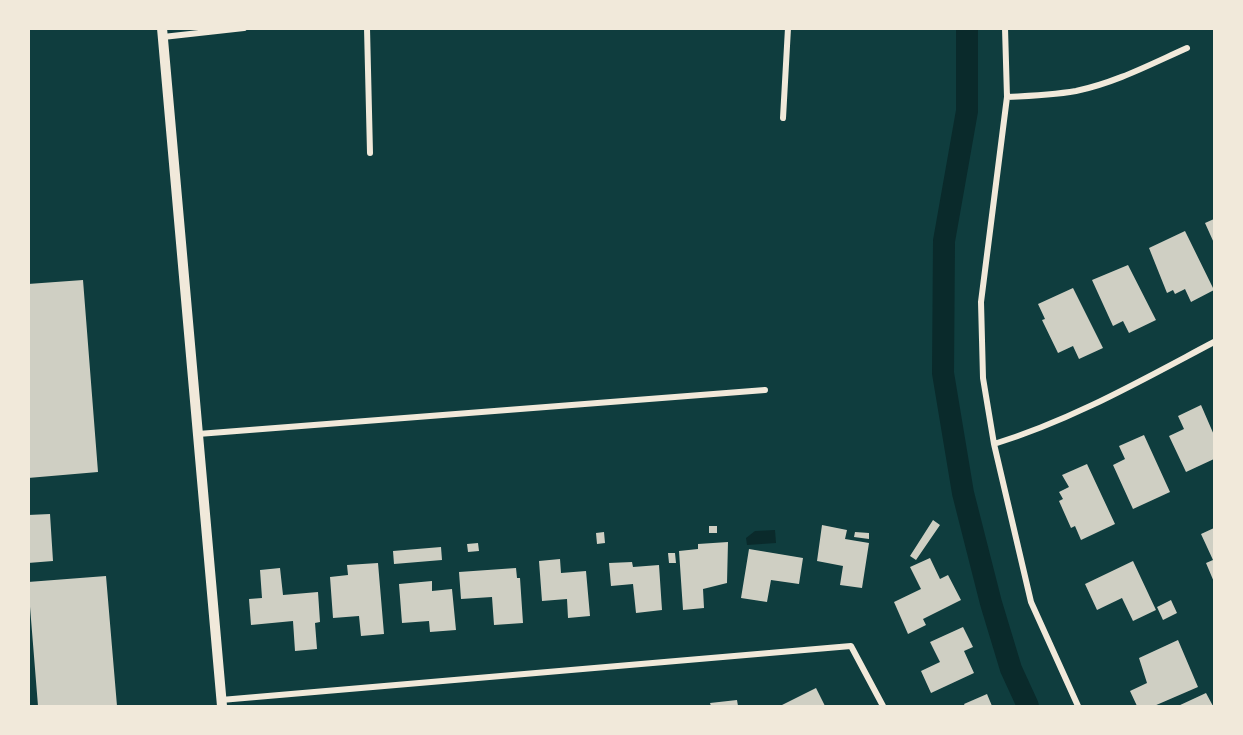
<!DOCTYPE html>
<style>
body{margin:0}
#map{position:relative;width:1243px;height:735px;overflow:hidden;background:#0f3d3e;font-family:"Noto Sans",sans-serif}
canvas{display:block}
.frame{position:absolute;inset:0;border:30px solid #f1e9da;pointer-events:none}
</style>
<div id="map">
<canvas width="1243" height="735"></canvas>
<div class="frame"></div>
</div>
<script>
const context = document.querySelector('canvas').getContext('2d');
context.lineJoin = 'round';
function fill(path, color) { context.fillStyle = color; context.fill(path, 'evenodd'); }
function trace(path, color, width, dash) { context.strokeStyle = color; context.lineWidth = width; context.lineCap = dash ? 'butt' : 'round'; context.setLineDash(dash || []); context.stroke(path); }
fill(new Path2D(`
 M 775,530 L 776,543 L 747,545 L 746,538 L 755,531 Z`), '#0a2a2b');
trace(new Path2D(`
 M 967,28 L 967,111 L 944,241 L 943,373 L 963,493 L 991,603 L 1011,669 L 1028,706`), '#0a2a2b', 22);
fill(new Path2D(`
 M 1214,219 L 1214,243 L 1205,223 Z
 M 1185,231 L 1214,290 L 1191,302 L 1185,289 L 1175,294 L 1173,290 L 1167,293 L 1149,248 Z
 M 1128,265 L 1156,320 L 1129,333 L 1123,321 L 1113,326 L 1092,280 Z
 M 83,280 L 98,472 L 28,478 L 28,284 Z
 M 1073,288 L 1103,348 L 1079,359 L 1073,346 L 1058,353 L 1042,320 L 1045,319 L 1038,304 Z
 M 1201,405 L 1214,435 L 1214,459 L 1186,472 L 1169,436 L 1184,429 L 1178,416 Z
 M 1144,435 L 1170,492 L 1133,509 L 1113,465 L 1125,459 L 1119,446 Z
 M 1087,464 L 1115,524 L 1081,540 L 1075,526 L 1071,528 L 1059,501 L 1063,499 L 1059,492 L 1069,487 L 1062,475 Z
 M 50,514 L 53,561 L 28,563 L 28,515 Z
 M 933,520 L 940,525 L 916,560 L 910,556 Z
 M 822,525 L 847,530 L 845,539 L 869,543 L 862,588 L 840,585 L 843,566 L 817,561 Z
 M 709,526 L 717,526 L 717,533 L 709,533 Z
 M 1214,528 L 1214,582 L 1206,563 L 1213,560 L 1201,534 Z
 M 604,532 L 605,543 L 597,544 L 596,533 Z
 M 855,532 L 869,533 L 869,539 L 854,537 Z
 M 728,542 L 727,583 L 703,589 L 704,608 L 683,610 L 679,551 L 698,549 L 698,544 Z
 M 478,543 L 479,551 L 468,552 L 467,544 Z
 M 441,547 L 442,560 L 394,564 L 393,551 Z
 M 749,549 L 803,558 L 799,584 L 771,580 L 767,602 L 741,598 Z
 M 668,553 L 675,553 L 676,563 L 669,563 Z
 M 930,558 L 940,579 L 948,575 L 961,600 L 923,619 L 926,625 L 908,634 L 894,602 L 921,589 L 910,567 Z
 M 560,559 L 561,573 L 586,571 L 590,616 L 568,618 L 567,599 L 542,601 L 539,561 Z
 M 1133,561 L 1156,610 L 1133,621 L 1122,598 L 1097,610 L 1085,584 Z
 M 632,562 L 633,567 L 659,565 L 662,610 L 636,613 L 633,584 L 611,586 L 609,563 Z
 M 378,563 L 384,634 L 361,636 L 359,616 L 333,618 L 330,577 L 348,575 L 347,565 Z
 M 280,568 L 283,595 L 318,592 L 320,622 L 315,623 L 317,649 L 295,651 L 293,621 L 251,625 L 249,599 L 262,598 L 260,570 Z
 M 516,568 L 517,578 L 520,578 L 523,623 L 494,625 L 492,597 L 461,599 L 459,572 Z
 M 106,576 L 117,706 L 38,706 L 28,582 Z
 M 432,581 L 432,591 L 452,589 L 456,630 L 430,632 L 429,621 L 402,623 L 399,584 Z
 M 1171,600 L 1177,613 L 1163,620 L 1157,607 Z
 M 963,627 L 973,647 L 964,651 L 974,673 L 931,693 L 921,671 L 940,662 L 930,642 Z
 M 1178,640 L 1198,687 L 1154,706 L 1137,706 L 1130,691 L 1147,683 L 1139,658 Z
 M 816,688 L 825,706 L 780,706 Z
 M 1206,693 L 1213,706 L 1178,706 Z
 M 987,694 L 992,706 L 965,706 L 964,704 Z
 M 737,700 L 738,706 L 711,706 L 710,703 Z`), '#cfcfc3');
trace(new Path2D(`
 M 367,28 L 370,153
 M 1005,28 L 1007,97 L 981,302 L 983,378 L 994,444 L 1031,602 L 1078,706
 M 163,37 L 244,28
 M 1007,97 C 1030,96 1053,95 1076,91 C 1115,83 1151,64 1187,48
 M 783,118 L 788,28
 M 198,434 L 765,390
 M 994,444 C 1072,420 1142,380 1214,342
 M 221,700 L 851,646 L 883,706`), '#f1e9da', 6);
trace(new Path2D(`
 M 162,28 L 222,706`), '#f1e9da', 10);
</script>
